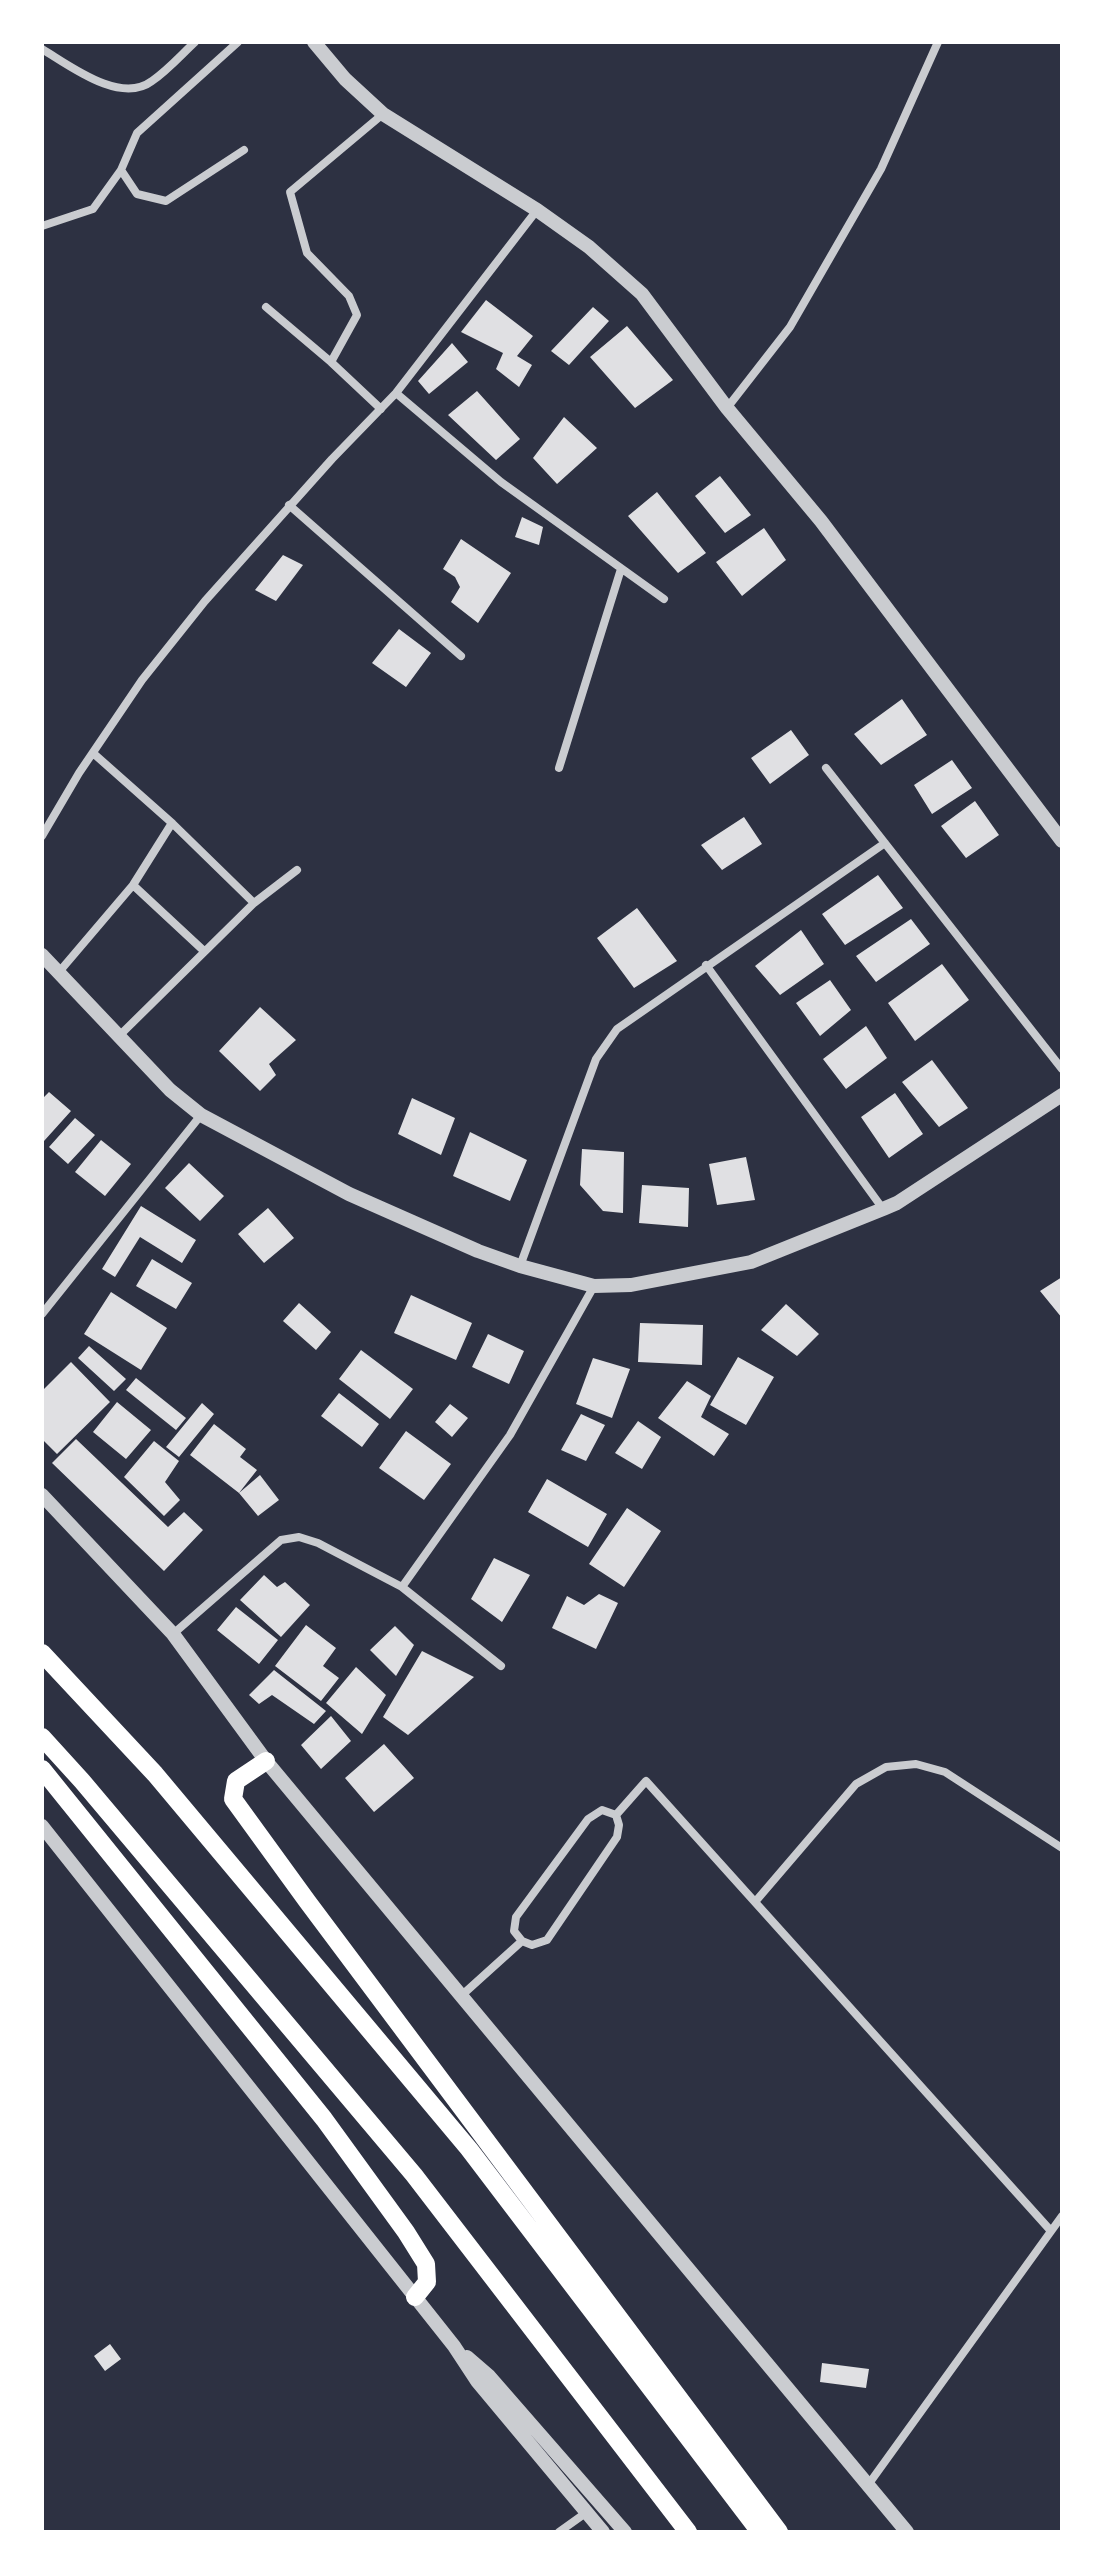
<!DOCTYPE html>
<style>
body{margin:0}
#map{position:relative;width:1104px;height:2574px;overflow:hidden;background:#2d3142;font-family:"Alegreya Sans",sans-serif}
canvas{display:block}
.frame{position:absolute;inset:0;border:44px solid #fff;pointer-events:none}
</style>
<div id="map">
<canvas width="1104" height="2574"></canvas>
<div class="frame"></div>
</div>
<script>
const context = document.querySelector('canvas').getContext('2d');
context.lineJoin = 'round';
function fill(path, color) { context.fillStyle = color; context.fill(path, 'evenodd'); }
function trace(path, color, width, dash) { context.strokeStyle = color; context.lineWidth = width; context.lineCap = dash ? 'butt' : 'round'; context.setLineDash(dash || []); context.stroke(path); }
fill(new Path2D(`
 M 486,300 L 533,336 L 517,356 L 532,365 L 519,387 L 496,369 L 503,353 L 461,332 Z
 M 593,307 L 609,321 L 569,365 L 551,351 Z
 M 627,326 L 673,380 L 635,408 L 590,357 Z
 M 452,343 L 468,362 L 429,394 L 418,381 Z
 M 477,391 L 520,439 L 496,460 L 448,415 Z
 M 564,417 L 597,448 L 557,484 L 533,458 Z
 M 720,476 L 751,515 L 725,533 L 695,496 Z
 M 657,492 L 706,553 L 678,573 L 628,516 Z
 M 522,517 L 543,527 L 539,545 L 515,537 Z
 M 764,528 L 786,560 L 742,596 L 716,562 Z
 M 461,539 L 511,573 L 478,623 L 451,602 L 460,587 L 455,577 L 443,569 Z
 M 283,555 L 303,565 L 276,601 L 255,590 Z
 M 399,629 L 431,653 L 406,687 L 372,663 Z
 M 902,699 L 927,735 L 881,765 L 854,734 Z
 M 791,730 L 809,755 L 770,784 L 751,758 Z
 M 952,760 L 972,788 L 932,814 L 914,785 Z
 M 975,801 L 999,835 L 966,858 L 941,826 Z
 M 744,817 L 762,844 L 722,870 L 701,845 Z
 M 878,875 L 903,908 L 845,945 L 822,914 Z
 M 637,908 L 677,961 L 634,988 L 597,938 Z
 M 911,919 L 930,944 L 876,982 L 856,956 Z
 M 801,930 L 824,964 L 780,995 L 755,966 Z
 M 942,964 L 969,1000 L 915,1041 L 888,1003 Z
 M 830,980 L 851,1010 L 820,1036 L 796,1003 Z
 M 260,1007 L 296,1040 L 269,1064 L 276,1075 L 260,1091 L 219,1051 Z
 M 866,1026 L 887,1058 L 846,1089 L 823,1059 Z
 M 932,1060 L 968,1108 L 939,1127 L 902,1082 Z
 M 49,1092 L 71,1111 L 44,1141 L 42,1139 L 42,1099 Z
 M 895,1093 L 923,1134 L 889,1158 L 861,1117 Z
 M 412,1098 L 455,1118 L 441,1155 L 398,1134 Z
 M 75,1118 L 95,1135 L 68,1164 L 49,1147 Z
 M 470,1132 L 527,1160 L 510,1201 L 453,1176 Z
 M 101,1140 L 131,1164 L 105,1196 L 75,1172 Z
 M 582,1149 L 624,1152 L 623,1213 L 603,1211 L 580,1185 Z
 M 746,1157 L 755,1200 L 717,1205 L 709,1164 Z
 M 189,1163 L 224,1196 L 200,1221 L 165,1188 Z
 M 642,1185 L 689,1188 L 688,1227 L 639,1223 Z
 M 141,1206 L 196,1240 L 182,1263 L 140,1237 L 115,1277 L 102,1269 Z
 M 268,1208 L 294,1238 L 264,1263 L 238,1234 Z
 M 152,1259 L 192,1283 L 176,1309 L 136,1286 Z
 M 1062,1277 L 1062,1318 L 1040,1291 Z
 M 111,1292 L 167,1328 L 141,1370 L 84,1334 Z
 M 411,1295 L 472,1323 L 456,1360 L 394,1333 Z
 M 299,1303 L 331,1332 L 316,1350 L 283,1321 Z
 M 786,1304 L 819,1334 L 797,1356 L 761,1330 Z
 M 640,1323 L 703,1325 L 702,1365 L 638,1362 Z
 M 488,1334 L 524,1351 L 509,1384 L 472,1367 Z
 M 89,1346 L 126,1379 L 114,1391 L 78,1358 Z
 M 361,1350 L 413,1389 L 390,1419 L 339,1379 Z
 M 738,1357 L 774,1377 L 746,1425 L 710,1405 Z
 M 593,1358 L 630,1369 L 612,1418 L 576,1404 Z
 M 71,1362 L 110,1402 L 57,1454 L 42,1439 L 42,1391 Z
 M 136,1378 L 186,1418 L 176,1430 L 126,1390 Z
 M 687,1381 L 711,1396 L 701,1417 L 729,1434 L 714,1456 L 658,1418 Z
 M 339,1393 L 379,1424 L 362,1447 L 321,1416 Z
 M 117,1402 L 151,1430 L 126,1459 L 93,1432 Z
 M 202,1403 L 214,1414 L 179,1457 L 166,1447 Z
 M 450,1404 L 468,1418 L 452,1437 L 435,1422 Z
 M 581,1414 L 605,1425 L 586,1461 L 561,1450 Z
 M 638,1421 L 661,1437 L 642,1469 L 615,1453 Z
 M 214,1424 L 246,1449 L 240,1457 L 257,1470 L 239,1493 L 260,1475 L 279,1500 L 258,1516 L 239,1493 L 190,1455 Z
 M 406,1431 L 451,1464 L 424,1500 L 379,1468 Z
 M 76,1439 L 168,1527 L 184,1512 L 203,1530 L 164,1571 L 52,1463 Z
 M 154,1441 L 179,1461 L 165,1482 L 180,1500 L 164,1516 L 124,1477 Z
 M 547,1479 L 607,1514 L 588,1547 L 528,1512 Z
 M 627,1508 L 661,1531 L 624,1587 L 589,1564 Z
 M 494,1558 L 530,1575 L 502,1622 L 471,1599 Z
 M 264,1575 L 277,1587 L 285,1582 L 310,1605 L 281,1637 L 240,1600 Z
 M 599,1594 L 618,1603 L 596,1649 L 552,1628 L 567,1596 L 584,1605 Z
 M 236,1607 L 278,1640 L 259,1664 L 217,1630 Z
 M 306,1625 L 336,1648 L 323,1666 L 339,1678 L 321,1701 L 275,1666 Z
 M 395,1626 L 414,1645 L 396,1676 L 370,1650 Z
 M 422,1651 L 474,1677 L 408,1735 L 383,1717 Z
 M 356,1667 L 386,1695 L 362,1734 L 326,1703 Z
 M 274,1670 L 326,1711 L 314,1724 L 272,1695 L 259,1704 L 249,1695 Z
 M 331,1716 L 351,1741 L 321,1769 L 301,1745 Z
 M 384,1744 L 414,1778 L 374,1812 L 345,1778 Z
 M 110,2344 L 121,2359 L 105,2371 L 94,2356 Z
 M 822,2363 L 869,2369 L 866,2388 L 820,2382 Z`), '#e0e0e3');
trace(new Path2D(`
 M 42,49 C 69,65 120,105 152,81 C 168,70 181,55 195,42
 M 121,170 L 137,194 L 166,201 L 244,150
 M 42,226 L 93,209 L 121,170 L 137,133 L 238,42
 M 266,307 L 331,362 L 381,409
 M 331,362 L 357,315 L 349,296 L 307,253 L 290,192 L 383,114
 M 396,393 L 501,482 L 664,599
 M 727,408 L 790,327 L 881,169 L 938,42
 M 289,505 L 461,656
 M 93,753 L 172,823 L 254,903
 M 559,768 L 621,569
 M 826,768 L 1062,1069
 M 42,836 L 79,773 L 142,680 L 205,601 L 332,459 L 396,393 L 537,210
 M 133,885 L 204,951
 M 706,965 L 883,1209
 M 59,972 L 133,885 L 172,823
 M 119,1036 L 254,903 L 297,870
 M 520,1266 L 596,1059 L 617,1029 L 885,843
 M 42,1314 L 201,1115
 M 402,1587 L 510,1435 L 594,1286
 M 173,1634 L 281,1540 L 299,1537 L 318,1543 L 402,1587 L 501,1666
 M 602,1810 L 616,1815 L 619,1825 L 617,1837 L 547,1940 L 532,1945 L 522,1941 L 514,1931 L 516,1917 L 588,1819 Z
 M 616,1815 L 646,1781 L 1051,2231
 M 755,1902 L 856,1784 L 886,1767 L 916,1764 L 945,1772 L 1062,1848
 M 461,1996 L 522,1941
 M 868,2485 L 1062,2216
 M 559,2532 L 587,2512`), '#caccd0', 8);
trace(new Path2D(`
 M 314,42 L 345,79 L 383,114 L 537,210 L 589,247 L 642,294 L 727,408 L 821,521 L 1062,841
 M 42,955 L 170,1090 L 201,1115 L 349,1194 L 478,1251 L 520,1266 L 594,1286 L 631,1285 L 751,1262 L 883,1209 L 897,1203 L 1062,1095
 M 42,1495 L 173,1634 L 266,1761 L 907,2532
 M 42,1826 L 454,2346 L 477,2381 L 603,2532
 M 467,2357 L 489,2376 L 625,2532`), '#caccd0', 14);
trace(new Path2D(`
 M 42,1653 L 155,1774 L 469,2149 L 760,2532
 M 42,1737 L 82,1781 L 414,2175 L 688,2532
 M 266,1761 L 236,1781 L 233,1799 L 307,1901 L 779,2532
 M 42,1769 L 324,2119 L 406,2232 L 426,2264 L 427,2282 L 415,2297`), '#fff', 18);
</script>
